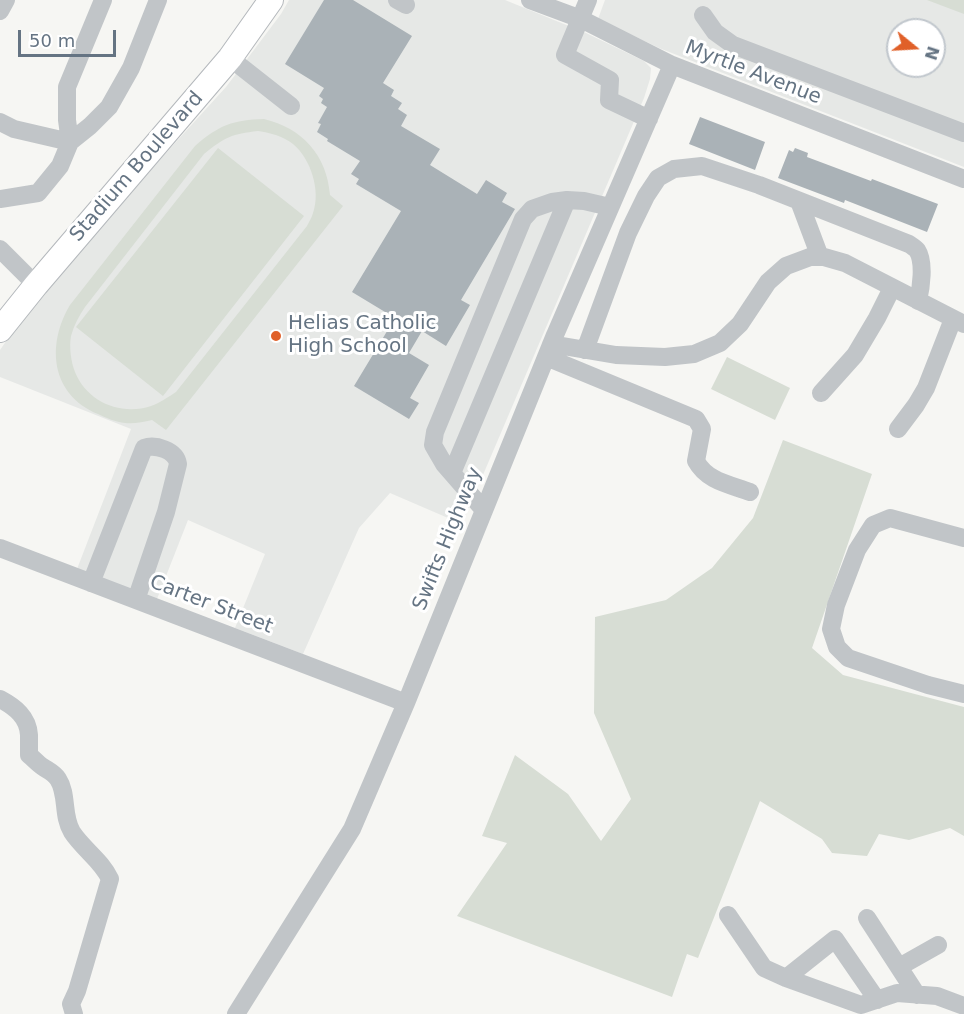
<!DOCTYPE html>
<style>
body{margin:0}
#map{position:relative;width:964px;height:1014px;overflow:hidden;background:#f6f6f3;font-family:"DejaVu Sans",sans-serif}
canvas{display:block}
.north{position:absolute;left:886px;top:18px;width:60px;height:60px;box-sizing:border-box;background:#fff;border:2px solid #c1c7cd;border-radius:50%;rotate:108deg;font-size:16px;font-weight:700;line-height:24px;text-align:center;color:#657483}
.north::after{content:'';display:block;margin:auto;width:21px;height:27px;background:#e06029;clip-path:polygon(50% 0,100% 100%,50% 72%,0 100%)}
.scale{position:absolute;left:18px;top:30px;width:98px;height:27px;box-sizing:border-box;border:3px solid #657483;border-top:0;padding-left:8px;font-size:18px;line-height:21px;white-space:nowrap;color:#657483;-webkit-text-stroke:4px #fff;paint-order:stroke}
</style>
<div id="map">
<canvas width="964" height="1014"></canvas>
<div class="north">N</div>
<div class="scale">50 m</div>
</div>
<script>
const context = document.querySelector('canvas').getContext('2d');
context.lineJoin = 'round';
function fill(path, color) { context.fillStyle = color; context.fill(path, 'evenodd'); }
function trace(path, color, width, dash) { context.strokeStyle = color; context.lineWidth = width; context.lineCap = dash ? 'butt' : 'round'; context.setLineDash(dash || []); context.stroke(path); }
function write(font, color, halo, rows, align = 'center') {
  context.font = font + ' "DejaVu Sans",sans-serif'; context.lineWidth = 6; context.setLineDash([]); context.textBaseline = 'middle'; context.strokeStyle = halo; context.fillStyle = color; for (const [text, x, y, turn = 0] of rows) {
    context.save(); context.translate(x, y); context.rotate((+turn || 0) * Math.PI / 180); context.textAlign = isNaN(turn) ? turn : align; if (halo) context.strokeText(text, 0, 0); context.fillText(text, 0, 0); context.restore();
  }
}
fill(new Path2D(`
 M 289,0 L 505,0 L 586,33 L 644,61 L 651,68 L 650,79 L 644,98 L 462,524 L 390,493 L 359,528 L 303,654 L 235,628 L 265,554 L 188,520 L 157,599 L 77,569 L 131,429 L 0,377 L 0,350 L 20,321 L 94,232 L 226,87 L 281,14 Z
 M 605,0 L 964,0 L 964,167 L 659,48 L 598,19 ZM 898,30 L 934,30 L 934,66 L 898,66 Z`), '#e6e8e6');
fill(new Path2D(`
 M 927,0 L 964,0 L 964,14 Z
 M 264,119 C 302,128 327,155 330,195 L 343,206 L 166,430 L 152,420 C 143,422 134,424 125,423 C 116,422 106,418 98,414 C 51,395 46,345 70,305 L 195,146 C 219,125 233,120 264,119 ZM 258,131 C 271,133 283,136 293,144 C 311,159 321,191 313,213 C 312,217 309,222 307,226 L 176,392 C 168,397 160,403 151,406 C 121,416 87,402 75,372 C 71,362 69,347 71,336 C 74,325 79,316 85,307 L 204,154 C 225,137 232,134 258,131 Z
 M 218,148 L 304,216 L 163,396 L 76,327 Z
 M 727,357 L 790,388 L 775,420 L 711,389 Z
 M 783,440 L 872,474 L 812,648 L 843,675 L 964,707 L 964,836 L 950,828 L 909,840 L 879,834 L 867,856 L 832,853 L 822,839 L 760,801 L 698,958 L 687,954 L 672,997 L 457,916 L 507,843 L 482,836 L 515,755 L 568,794 L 601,841 L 631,799 L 594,713 L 595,617 L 666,600 L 712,568 L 753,518 Z`), '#d7ddd4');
fill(new Path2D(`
 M 324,0 L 353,0 L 412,36 L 383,83 L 394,90 L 391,96 L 402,103 L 398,109 L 407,115 L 401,126 L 440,149 L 430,165 L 477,194 L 486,180 L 507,193 L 502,202 L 515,209 L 461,300 L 470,305 L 446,346 L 422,331 L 409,353 L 429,365 L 410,398 L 419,403 L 409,419 L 354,386 L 395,318 L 352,292 L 401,211 L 356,184 L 359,179 L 351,174 L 360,161 L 327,141 L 328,139 L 317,132 L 321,124 L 318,123 L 327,107 L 321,103 L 323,99 L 319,96 L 324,88 L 285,64 Z
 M 700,117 L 765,142 L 755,170 L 689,144 Z
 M 795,148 L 808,153 L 807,157 L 871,181 L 872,179 L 938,204 L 927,232 L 845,200 L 844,203 L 778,178 L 789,150 L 793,152 Z`), '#aab2b7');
const major = new Path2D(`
 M 0,330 L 36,285 L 230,58 L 271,0`);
trace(major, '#b4b8bc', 26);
trace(new Path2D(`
 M 397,0 L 406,5
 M 530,0 L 581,19 L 672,65 L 964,179
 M 588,0 L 565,55 L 610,80 L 609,100 L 649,119
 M 0,11 L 6,0
 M 703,15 L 715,32 L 733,45 L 964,133
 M 230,58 L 291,106
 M 0,122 L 14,129 L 70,142 L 90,126 L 109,107 L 131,68 L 158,0
 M 0,199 L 38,193 L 60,166 L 70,142 L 67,120 L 67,87 L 103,0
 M 799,201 L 820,257
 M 0,249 L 36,285
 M 551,344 L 616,355 L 665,357 L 694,354 L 720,343 L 740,324 L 768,282 L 786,266 L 810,257 L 824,257 L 845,263 L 964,324
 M 585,350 L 628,233 L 646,196 L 658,178 L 674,169 L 702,166 L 759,185 L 909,244 C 912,246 915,248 917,250 C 925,262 921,288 918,301
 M 546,357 L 696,419 L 702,429 L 696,461 C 707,481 728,484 750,492
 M 821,393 L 855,355 L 877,318 L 892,288
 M 898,429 L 916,405 L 926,388 L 953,319
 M 452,473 L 567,200
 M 484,510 L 444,464 L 433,445 L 435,432 L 523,219 L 532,209 L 552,202 L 567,200 L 584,201 L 610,207
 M 964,538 L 890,518 L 873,525 L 857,550 L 836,605 L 831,629 L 837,647 L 848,658 L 928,685 L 964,694
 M 0,548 L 406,703
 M 91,583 L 144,448 C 155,444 176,450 178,464 L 166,512 L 136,600
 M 0,699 C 15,707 28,717 29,735 C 29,742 29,748 29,755 C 34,759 38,764 43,767 C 49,771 54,773 58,779 C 68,794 62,816 72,832 C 83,849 102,861 110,879 L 77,991 L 71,1004 L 74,1014
 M 728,915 L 764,968 L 786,978 L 861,1005 L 897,993 L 937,996 L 964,1006
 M 867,918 L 917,995
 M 899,967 L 938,945
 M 786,978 L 835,939 L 877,1000
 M 236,1014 L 352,829 L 406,703 L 555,335 L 672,65`), '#c1c5c8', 18);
trace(major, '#fff', 24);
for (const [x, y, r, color] of [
 [276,336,6,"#e06029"]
]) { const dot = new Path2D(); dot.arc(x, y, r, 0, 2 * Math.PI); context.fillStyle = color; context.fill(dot); trace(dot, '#fff', 2); }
write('20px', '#657483', '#fff', [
 ["Myrtle Avenue",753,73,21],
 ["Stadium Boulevard",137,167,-49],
 ["Swifts Highway",448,539,-68],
 ["Carter Street",211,605,21]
]);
write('20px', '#657483', '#fff', [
 ["Helias Catholic",288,324],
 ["High School",288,347]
], 'left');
</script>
